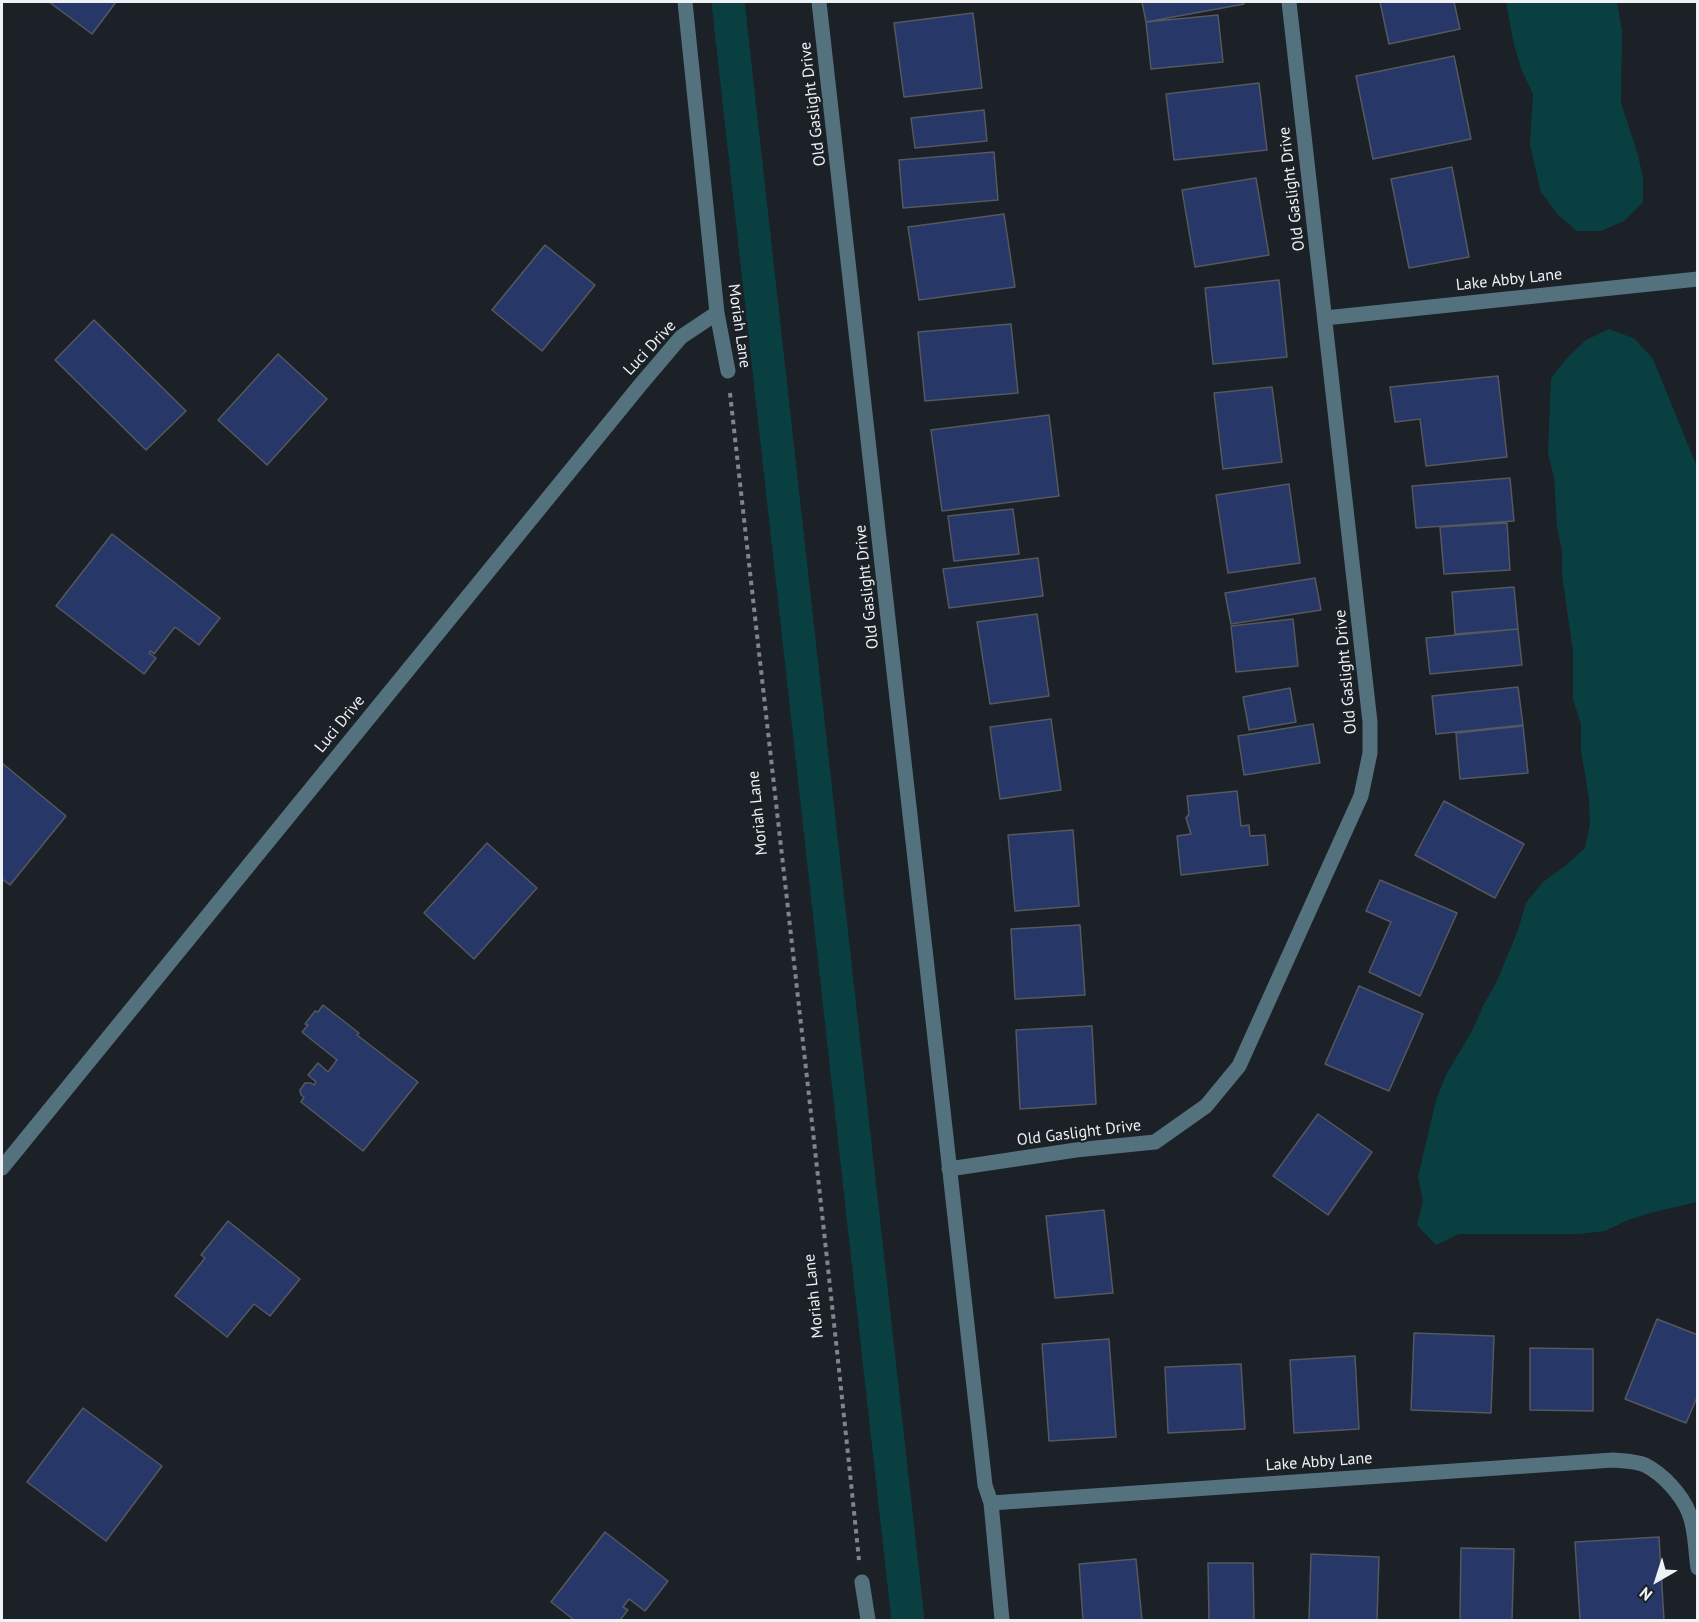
<!DOCTYPE html>
<style>
body{margin:0}
#map{position:relative;width:1699px;height:1622px;overflow:hidden;background:#1b2126;font-family:"PT Sans",sans-serif}
canvas{display:block}
.frame{position:absolute;inset:0;border:3px solid #eef2f5;pointer-events:none}
.north{position:absolute;left:1627px;top:1550px;width:60px;height:60px;-webkit-text-stroke:4px #1b2126;paint-order:stroke;rotate:219deg;font-size:16px;font-weight:700;line-height:24px;text-align:center;color:#eef2f5}
.north::after{content:'';display:block;margin:auto;width:21px;height:27px;background:#eef2f5;clip-path:polygon(50% 0,100% 100%,50% 72%,0 100%)}
</style>
<div id="map">
<canvas width="1699" height="1622"></canvas>
<div class="frame"></div>
<div class="north">N</div>
</div>
<script>
const context = document.querySelector('canvas').getContext('2d');
context.lineJoin = 'round';
function fill(path, color) { context.fillStyle = color; context.fill(path, 'evenodd'); }
function trace(path, color, width, dash) { context.strokeStyle = color; context.lineWidth = width; context.lineCap = dash ? 'butt' : 'round'; context.setLineDash(dash || []); context.stroke(path); }
function write(font, color, halo, rows, align = 'center') {
  context.font = font + ' "PT Sans",sans-serif'; context.lineWidth = 4.5; context.setLineDash([]); context.textBaseline = 'middle'; context.strokeStyle = halo; context.fillStyle = color; for (const [text, x, y, turn = 0] of rows) {
    context.save(); context.translate(x, y); context.rotate((+turn || 0) * Math.PI / 180); context.textAlign = isNaN(turn) ? turn : align; if (halo) context.strokeText(text, 0, 0); context.fillText(text, 0, 0); context.restore();
  }
}
fill(new Path2D(`
 M 1506,2 L 1617,2 L 1622,31 L 1621,103 L 1638,155 L 1643,178 L 1643,202 L 1624,221 L 1601,231 L 1577,231 L 1557,214 L 1541,192 L 1530,145 L 1533,94 L 1522,71 L 1514,45 Z
 M 1609,329 L 1635,339 L 1653,359 L 1697,467 L 1697,1202 L 1654,1212 L 1628,1220 L 1605,1231 L 1579,1234 L 1459,1234 L 1436,1245 L 1417,1225 L 1423,1201 L 1418,1177 L 1436,1100 L 1446,1075 L 1473,1029 L 1484,1004 L 1497,981 L 1518,930 L 1526,903 L 1543,882 L 1565,866 L 1585,848 L 1590,823 L 1589,799 L 1581,750 L 1581,725 L 1573,699 L 1573,651 L 1562,575 L 1562,551 L 1557,527 L 1554,477 L 1548,454 L 1551,378 L 1567,358 L 1586,340 Z`), '#0a3f41');
trace(new Path2D(`
 M 728,2 L 908,1620`), '#0a3f41', 33);
const building = new Path2D(`
 M 49,2 L 116,2 L 92,34 Z
 M 1142,2 L 1243,2 L 1244,4 L 1146,22 Z
 M 1380,2 L 1454,2 L 1460,29 L 1389,44 Z
 M 973,13 L 982,88 L 904,97 L 894,23 Z
 M 1218,15 L 1223,62 L 1151,69 L 1146,22 Z
 M 1454,56 L 1471,139 L 1373,159 L 1356,76 Z
 M 1259,83 L 1267,150 L 1174,160 L 1166,94 Z
 M 984,110 L 987,141 L 915,148 L 911,118 Z
 M 994,152 L 998,200 L 903,208 L 899,160 Z
 M 1452,167 L 1469,257 L 1409,268 L 1391,179 Z
 M 1256,178 L 1269,255 L 1195,267 L 1182,190 Z
 M 1004,214 L 1015,287 L 919,300 L 908,227 Z
 M 545,245 L 595,285 L 542,351 L 492,310 Z
 M 1279,280 L 1287,357 L 1213,364 L 1205,288 Z
 M 94,320 L 186,411 L 146,450 L 55,360 Z
 M 1011,324 L 1018,393 L 925,401 L 918,332 Z
 M 278,354 L 327,399 L 267,465 L 218,420 Z
 M 1498,376 L 1507,457 L 1426,466 L 1420,419 L 1395,422 L 1390,387 Z
 M 1272,387 L 1282,462 L 1223,469 L 1214,393 Z
 M 1049,415 L 1059,496 L 942,511 L 931,430 Z
 M 1510,478 L 1514,521 L 1416,528 L 1412,486 Z
 M 1289,484 L 1300,563 L 1228,573 L 1216,495 Z
 M 1013,509 L 1019,554 L 954,561 L 948,516 Z
 M 1507,523 L 1510,570 L 1444,574 L 1440,527 Z
 M 112,534 L 220,618 L 199,645 L 175,627 L 154,654 L 151,651 L 149,653 L 156,658 L 144,674 L 56,606 Z
 M 1038,558 L 1043,596 L 949,608 L 943,569 Z
 M 1315,578 L 1321,610 L 1231,624 L 1225,593 Z
 M 1514,587 L 1518,629 L 1455,634 L 1452,592 Z
 M 1037,614 L 1049,696 L 990,704 L 977,622 Z
 M 1293,619 L 1298,666 L 1236,672 L 1231,626 Z
 M 1518,629 L 1522,665 L 1430,674 L 1426,638 Z
 M 1518,687 L 1523,725 L 1436,734 L 1432,696 Z
 M 1290,688 L 1296,722 L 1249,730 L 1243,697 Z
 M 1051,719 L 1061,790 L 1000,799 L 990,727 Z
 M 1313,724 L 1320,763 L 1244,775 L 1238,736 Z
 M 1523,726 L 1528,773 L 1460,779 L 1456,733 Z
 M 2,763 L 66,816 L 10,885 L 2,879 Z
 M 1237,791 L 1241,826 L 1249,825 L 1250,836 L 1265,835 L 1268,865 L 1181,875 L 1177,836 L 1191,834 L 1186,818 L 1189,814 L 1187,796 Z
 M 1444,801 L 1524,844 L 1495,898 L 1415,855 Z
 M 1073,830 L 1079,906 L 1015,911 L 1008,835 Z
 M 487,843 L 537,888 L 474,959 L 424,913 Z
 M 1380,880 L 1457,913 L 1420,996 L 1369,972 L 1391,922 L 1366,911 Z
 M 1080,925 L 1085,995 L 1015,999 L 1011,929 Z
 M 1359,986 L 1423,1014 L 1389,1091 L 1325,1064 Z
 M 323,1005 L 359,1033 L 357,1035 L 418,1082 L 363,1151 L 301,1102 L 304,1097 L 301,1095 L 300,1090 L 305,1083 L 311,1083 L 314,1085 L 316,1082 L 308,1075 L 318,1063 L 328,1072 L 337,1060 L 302,1032 L 308,1025 L 305,1024 L 315,1011 L 318,1012 Z
 M 1092,1026 L 1096,1104 L 1020,1109 L 1016,1030 Z
 M 1318,1114 L 1372,1152 L 1328,1215 L 1273,1176 Z
 M 1104,1210 L 1113,1293 L 1055,1298 L 1046,1216 Z
 M 228,1221 L 300,1279 L 270,1316 L 254,1304 L 227,1337 L 175,1296 L 205,1258 L 201,1255 Z
 M 1657,1319 L 1698,1335 L 1698,1395 L 1686,1423 L 1625,1399 Z
 M 1414,1333 L 1494,1336 L 1491,1413 L 1411,1410 Z
 M 1109,1339 L 1116,1437 L 1049,1441 L 1042,1344 Z
 M 1530,1348 L 1593,1349 L 1593,1411 L 1530,1410 Z
 M 1355,1356 L 1359,1429 L 1294,1433 L 1290,1360 Z
 M 1241,1364 L 1245,1429 L 1168,1433 L 1165,1367 Z
 M 83,1408 L 162,1466 L 106,1541 L 27,1482 Z
 M 605,1532 L 668,1581 L 645,1611 L 629,1599 L 623,1607 L 628,1610 L 620,1620 L 574,1620 L 551,1602 Z
 M 1659,1537 L 1664,1620 L 1580,1620 L 1575,1542 Z
 M 1461,1548 L 1514,1549 L 1512,1620 L 1460,1620 Z
 M 1311,1554 L 1379,1557 L 1377,1620 L 1309,1620 Z
 M 1136,1559 L 1142,1620 L 1083,1620 L 1079,1564 Z
 M 1208,1563 L 1253,1563 L 1254,1620 L 1209,1620 Z`);
fill(building, '#273768');
trace(building, '#55585f', 1.5);
trace(new Path2D(`
 M 730,393 C 773,782 819,1171 859,1560`), '#808589', 4, [4.5, 4.5]);
trace(new Path2D(`
 M 685,2 L 717,313 L 728,371
 M 819,2 L 985,1485 L 991,1503 L 1002,1620
 M 1325,318 L 1698,279
 M 2,1168 L 641,384 L 681,337 L 717,313
 M 949,1169 L 1076,1150 L 1155,1142 L 1206,1106 L 1239,1066 L 1361,796 L 1370,753 L 1370,722 L 1289,2
 M 991,1503 L 1613,1460 C 1623,1461 1635,1461 1645,1465 C 1663,1474 1682,1495 1689,1513 C 1696,1530 1695,1550 1698,1568
 M 862,1582 L 868,1620`), '#53727d', 15);
write('16px', '#eef2f5', '#1b2126', [
 ["Old Gaslight Drive",813,104,-97],
 ["Old Gaslight Drive",1292,189,-97],
 ["Lake Abby Lane",1509,280,-6],
 ["Moriah Lane",739,326,82],
 ["Luci Drive",650,348,-47],
 ["Old Gaslight Drive",867,587,-96],
 ["Old Gaslight Drive",1346,672,-95],
 ["Luci Drive",340,724,-51],
 ["Moriah Lane",758,813,-96],
 ["Old Gaslight Drive",1079,1133,-7],
 ["Moriah Lane",814,1296,-96],
 ["Lake Abby Lane",1319,1462,-4]
]);
</script>
